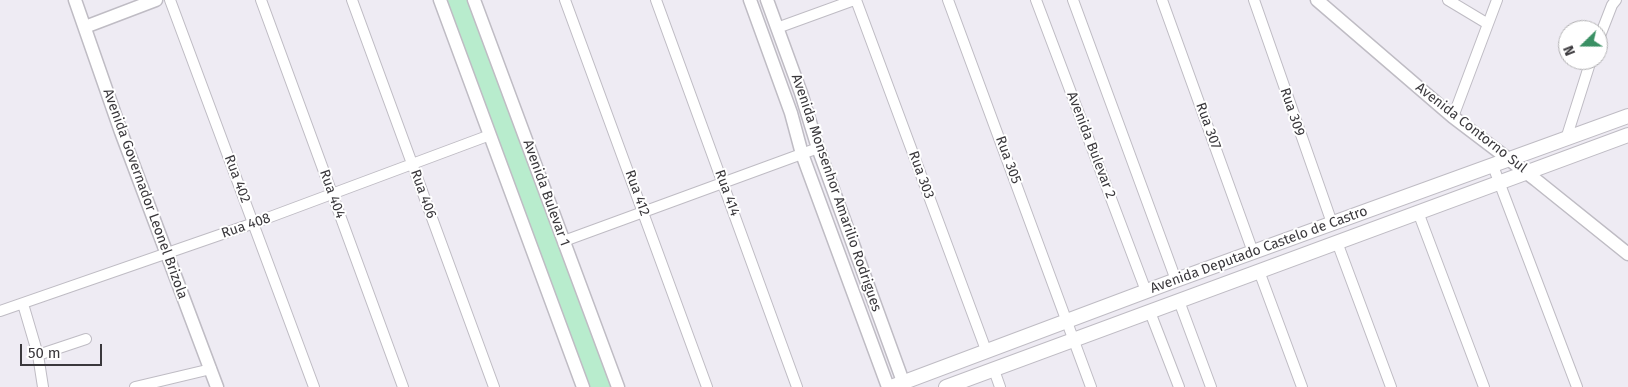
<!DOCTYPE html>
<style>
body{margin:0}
#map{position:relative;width:1628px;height:387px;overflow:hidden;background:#eeebf3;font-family:"Fira Sans",sans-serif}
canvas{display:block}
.north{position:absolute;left:1558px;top:20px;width:50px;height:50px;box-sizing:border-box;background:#fff;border:1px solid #b0afb1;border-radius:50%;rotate:248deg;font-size:14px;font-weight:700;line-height:20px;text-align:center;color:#3a383c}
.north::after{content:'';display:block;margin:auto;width:18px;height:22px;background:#3a9064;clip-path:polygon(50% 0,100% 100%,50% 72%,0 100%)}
.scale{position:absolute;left:20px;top:344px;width:82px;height:22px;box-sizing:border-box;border:2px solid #3a383c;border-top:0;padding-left:6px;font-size:15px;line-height:18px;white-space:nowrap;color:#3a383c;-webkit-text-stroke:4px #fff;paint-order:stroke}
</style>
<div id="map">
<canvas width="1628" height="387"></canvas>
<div class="north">N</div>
<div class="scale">50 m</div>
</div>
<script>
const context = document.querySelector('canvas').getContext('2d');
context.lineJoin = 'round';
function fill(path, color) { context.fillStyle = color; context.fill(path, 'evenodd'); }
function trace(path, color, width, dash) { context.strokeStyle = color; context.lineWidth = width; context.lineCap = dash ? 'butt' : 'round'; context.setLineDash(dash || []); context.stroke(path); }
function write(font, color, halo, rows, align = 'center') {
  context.font = font + ' "Fira Sans",sans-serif'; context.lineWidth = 4; context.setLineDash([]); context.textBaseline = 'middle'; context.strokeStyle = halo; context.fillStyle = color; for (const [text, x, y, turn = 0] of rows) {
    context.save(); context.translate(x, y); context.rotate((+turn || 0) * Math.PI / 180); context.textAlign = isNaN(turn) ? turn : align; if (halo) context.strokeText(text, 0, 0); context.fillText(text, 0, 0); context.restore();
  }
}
fill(new Path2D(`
 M 444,0 L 469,0 L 611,387 L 588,387 Z`), '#b8eccd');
const minor = new Path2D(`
 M 170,0 L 314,387
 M 261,0 L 403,387
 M 352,0 L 494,387
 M 565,0 L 707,387
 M 656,0 L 797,387
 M 856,0 L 986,350
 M 948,0 L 1091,387
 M 1036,0 L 1146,291
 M 1073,0 L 1176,280
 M 1162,0 L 1253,252
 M 1254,0 L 1332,223
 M 1448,0 L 1488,24
 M 777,28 L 854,0
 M 1598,41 L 1612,5 L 1616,0
 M 1453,117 L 1497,0
 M 1566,139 L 1591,60
 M 1493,166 L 1577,387
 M 1418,212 L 1484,387
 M 564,241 L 818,148
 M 1337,242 L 1391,387
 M 1259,271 L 1302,387
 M 1179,301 L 1211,387
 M 23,304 L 38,355 L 43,387
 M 0,311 L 254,223 L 490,135
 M 1150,312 L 1179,387
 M 38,355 L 86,339
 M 994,370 L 1000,387
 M 135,387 L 211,369`);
const tertiary = new Path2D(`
 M 75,0 L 121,132 L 217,387
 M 440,0 L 583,387
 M 474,0 L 618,387
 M 750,0 L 791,113 L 802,154 L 888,387
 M 767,0 L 801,93 L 818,148 L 905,387
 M 1317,0 L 1453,117 L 1536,180 L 1628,254
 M 85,27 L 156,0`);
const secondary = new Path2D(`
 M 891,387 L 1176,280 L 1628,116
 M 946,387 L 1628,135`);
trace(minor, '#bfbcc4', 12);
trace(tertiary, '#bfbcc4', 15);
trace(secondary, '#bfbcc4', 16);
trace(minor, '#fff', 10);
trace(tertiary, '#fff', 12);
trace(secondary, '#fff', 14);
write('14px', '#3a383c', '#fff', [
 ["Rua 309",1292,112,71],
 ["Rua 307",1208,126,70],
 ["Avenida Contorno Sul",1471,128,38],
 ["Avenida Bulevar 2",1091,145,69],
 ["Rua 305",1008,160,70],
 ["Rua 303",921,175,70],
 ["Rua 402",237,179,69],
 ["Avenida Bulevar 1",546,193,70],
 ["Rua 412",637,193,70],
 ["Rua 414",727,193,70],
 ["Avenida Monsenhor Amarilio Rodrigues",836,193,71],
 ["Avenida Governador Leonel Brizola",145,194,70],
 ["Rua 404",332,194,70],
 ["Rua 406",423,194,70],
 ["Rua 408",246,226,-19],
 ["Avenida Deputado Castelo de Castro",1259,250,-20]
]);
</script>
